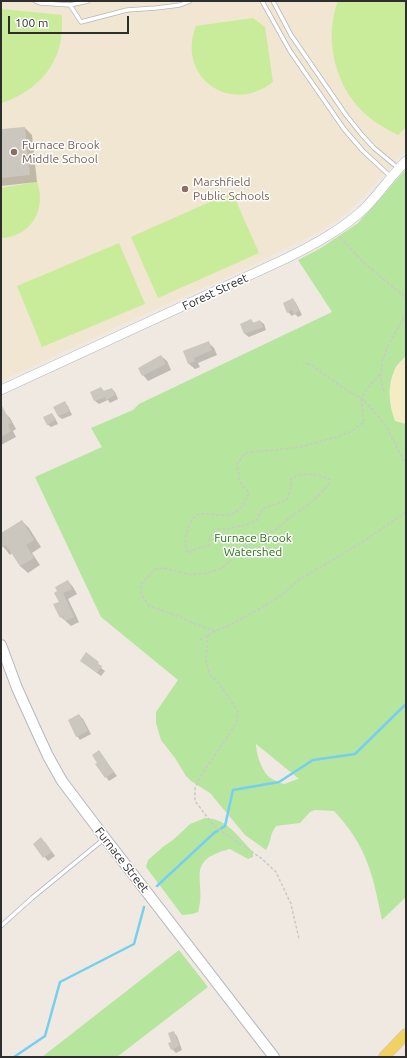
<!DOCTYPE html>
<style>
body{margin:0}
#map{position:relative;width:407px;height:1058px;overflow:hidden;background:#efe9e1;font-family:Ubuntu,sans-serif}
canvas{display:block}
.frame{position:absolute;inset:0;border:2px solid #2e2e2e;pointer-events:none}
.scale{position:absolute;left:8px;top:16px;width:121px;height:18px;box-sizing:border-box;border:2px solid #2e2e2e;border-top:0;padding-left:5px;font-size:12px;line-height:14px;white-space:nowrap;color:#2e2e2e;-webkit-text-stroke:3px #fff;paint-order:stroke}
</style>
<div id="map">
<canvas width="407" height="1058"></canvas>
<div class="frame"></div>
<div class="scale">100 m</div>
</div>
<script>
const context = document.querySelector('canvas').getContext('2d');
context.lineJoin = 'round';
function fill(path, color) { context.fillStyle = color; context.fill(path, 'evenodd'); }
function trace(path, color, width, dash) { context.strokeStyle = color; context.lineWidth = width; context.lineCap = dash ? 'butt' : 'round'; context.setLineDash(dash || []); context.stroke(path); }
function write(font, color, halo, rows, align = 'center') {
  context.font = font + ' Ubuntu,sans-serif'; context.lineWidth = 3; context.setLineDash([]); context.textBaseline = 'middle'; context.strokeStyle = halo; context.fillStyle = color; for (const [text, x, y, turn = 0] of rows) {
    context.save(); context.translate(x, y); context.rotate((+turn || 0) * Math.PI / 180); context.textAlign = isNaN(turn) ? turn : align; if (halo) context.strokeText(text, 0, 0); context.fillText(text, 0, 0); context.restore();
  }
}
fill(new Path2D(`
 M 1,1 L 406,1 L 406,148 L 391,167 L 348,212 L 321,231 L 245,269 L 114,328 L 1,381 Z`), '#f0e6d1');
fill(new Path2D(`
 M 406,169 L 406,897 L 382,920 C 373,875 367,846 334,811 L 315,810 L 310,812 L 300,823 L 276,826 C 269,836 272,840 266,850 L 245,835 L 210,793 L 191,781 L 186,776 L 175,758 L 161,740 L 156,723 L 156,712 L 178,680 L 101,617 L 35,477 L 102,447 L 91,428 L 133,410 L 139,404 L 332,312 L 298,260 L 321,248 L 358,223 ZM 256,744 L 299,779 L 298,779 L 284,784 C 278,782 272,780 267,775 C 261,768 256,753 256,744 Z
 M 205,818 C 227,818 239,838 253,852 L 253,857 L 248,859 L 230,849 C 182,861 208,881 198,912 L 192,914 L 182,915 L 146,867 L 148,860 L 164,846 L 173,840 L 190,824 Z
 M 179,950 L 208,987 L 117,1057 L 42,1057 Z`), '#b6e59e');
fill(new Path2D(`
 M 406,356 L 406,424 L 395,421 C 389,404 387,388 394,371 C 396,365 402,360 406,356 Z`), '#f3ecc5');
fill(new Path2D(`
 M 338,1 L 406,1 L 406,127 L 398,135 C 384,128 371,120 360,109 C 334,81 324,37 338,1 Z
 M 1,9 L 62,15 C 62,23 62,31 61,39 C 56,71 31,94 1,103 Z
 M 253,18 L 265,27 L 273,82 C 230,116 176,76 196,26 Z
 M 37,182 C 47,209 31,237 1,238 L 1,188 Z
 M 232,192 L 259,253 L 158,298 L 131,237 Z
 M 119,243 L 145,304 L 42,347 L 17,286 Z`), '#c9ec9a');
fill(new Path2D(`
 M 25,128 L 32,135 L 37,182 L 1,186 L 1,130 Z
 M 293,299 L 296,303 L 302,315 L 298,317 L 295,314 L 292,316 L 288,312 Z
 M 251,320 L 254,323 L 260,321 L 264,324 L 266,330 L 249,337 L 245,334 L 241,324 Z
 M 209,343 L 214,348 L 217,355 L 198,363 L 200,367 L 195,369 L 189,364 L 184,352 Z
 M 161,356 L 167,361 L 171,370 L 148,381 L 143,375 Z
 M 101,388 L 105,392 L 112,389 L 115,392 L 118,399 L 110,403 L 108,400 L 99,404 L 95,401 Z
 M 64,402 L 68,406 L 72,415 L 62,419 L 58,416 L 54,407 Z
 M 5,413 L 10,418 L 16,429 L 13,431 L 16,437 L 1,445 L 1,415 Z
 M 52,414 L 55,418 L 58,424 L 51,427 L 47,424 Z
 M 22,521 L 29,528 L 41,547 L 32,553 L 40,565 L 28,573 L 20,566 L 12,553 L 10,555 L 1,544 L 1,534 Z
 M 68,581 L 73,587 L 77,594 L 68,599 L 79,622 L 71,626 L 61,617 L 60,602 L 56,593 Z
 M 86,654 L 102,667 L 101,668 L 105,671 L 101,676 L 85,664 Z
 M 79,715 L 83,719 L 91,734 L 80,740 L 77,736 Z
 M 99,751 L 117,776 L 109,781 L 97,764 Z
 M 45,842 L 55,856 L 48,861 L 34,844 Z
 M 173,1032 L 177,1036 L 182,1050 L 176,1053 L 172,1049 Z`), '#0003');
trace(new Path2D(`
 M 157,886 L 214,833 L 225,826 L 233,790 L 279,782 L 313,760 L 355,754 L 406,704
 M 14,1057 L 45,1036 L 60,982 L 134,944 L 144,907`), '#75cff0', 2.5);
fill(new Path2D(`
 M 25,127 L 30,175 L 1,178 L 1,129 Z
 M 293,298 L 299,311 L 294,314 L 292,310 L 287,313 L 283,303 Z
 M 251,319 L 253,323 L 260,320 L 263,327 L 244,334 L 240,324 Z
 M 209,341 L 212,350 L 194,358 L 195,361 L 188,364 L 183,351 Z
 M 161,355 L 166,364 L 142,376 L 138,368 Z
 M 101,387 L 103,391 L 112,388 L 115,395 L 106,400 L 105,397 L 94,401 L 90,392 Z
 M 65,401 L 70,411 L 58,416 L 53,407 Z
 M 1,404 L 11,423 L 8,425 L 11,431 L 1,437 Z
 M 52,413 L 55,420 L 47,425 L 43,417 Z
 M 22,520 L 34,540 L 26,545 L 34,558 L 20,566 L 6,545 L 1,548 L 1,533 Z
 M 68,580 L 72,589 L 63,593 L 74,617 L 65,621 L 63,616 L 60,618 L 53,604 L 59,602 L 54,593 L 57,591 L 55,587 Z
 M 86,652 L 99,662 L 98,664 L 102,666 L 97,673 L 80,661 Z
 M 79,714 L 88,731 L 76,737 L 68,720 Z
 M 99,750 L 114,772 L 105,778 L 95,764 L 97,763 L 92,755 Z
 M 41,837 L 52,852 L 43,858 L 33,844 Z
 M 174,1031 L 179,1046 L 171,1050 L 168,1043 L 171,1042 L 168,1033 Z`), '#cbc7bf');
const service = new Path2D(`
 M 35,1 L 40,3 L 70,5 L 88,1
 M 262,1 L 290,51 L 344,129 L 363,151 L 391,177
 M 273,1 L 291,35 L 346,115 L 362,135 L 374,148 L 398,168
 M 70,5 L 81,22 L 127,10 L 156,8 L 180,5 L 190,1
 M 1,926 L 32,898 L 104,839`);
const tertiary = new Path2D(`
 M 1,390 L 287,258 C 315,244 343,229 366,207 C 380,192 392,175 406,161`);
const secondary = new Path2D(`
 M 1,645 L 17,688 L 36,730 L 48,756 L 62,781 L 105,838 L 274,1057`);
const primary = new Path2D(`
 M 384,1057 L 406,1034`);
trace(service, '#b4b7c1', 5);
trace(tertiary, '#b4b7c1', 10);
trace(secondary, '#b4b7c1', 12);
trace(primary, '#c9c9c9', 12);
trace(new Path2D(`
 M 340,237 L 363,262 L 406,298
 M 380,374 L 367,389 L 361,398 L 371,408 L 386,426 L 406,465
 M 384,391 C 374,363 392,338 406,314
 M 215,631 L 195,624 L 183,618 L 149,606 L 141,594 L 141,584 L 155,569 L 163,568 L 191,575 L 208,573 L 222,568 L 246,546 L 279,527 L 289,518 L 313,501 L 329,484 L 330,480 C 320,473 301,472 291,479 L 291,487 L 287,500 L 274,505 L 263,508 L 257,520 C 244,526 232,529 217,529 L 211,536 L 208,546 L 198,548 L 188,553 C 184,544 185,538 188,529 C 195,503 213,519 231,514 C 241,512 245,501 249,493 L 240,482 L 237,464 L 245,453 L 300,447 L 340,436 L 352,431 L 364,422 L 361,398 L 343,388 L 310,364 L 303,363
 M 208,635 L 206,661 L 210,675 L 220,685 L 238,711 L 236,724 L 200,777 L 195,788 L 195,801 L 214,826 L 261,858 L 276,872 L 291,904 L 299,939
 M 200,640 L 215,631 L 232,624 L 278,598 L 299,580 L 364,541 L 406,512`), '#c9c9c9', 1.5, [3, 2]);
trace(service, '#fff', 3.5);
trace(tertiary, '#fff', 9);
trace(secondary, '#fff', 10);
trace(primary, '#f2d163', 11);
for (const [x, y, r, color] of [
 [14,152,4,"#8d6e63"],
 [185,189,4,"#8d6e63"]
]) { const dot = new Path2D(); dot.arc(x, y, r, 0, 2 * Math.PI); context.fillStyle = color; context.fill(dot); trace(dot, '#fff', 1.5); }
write('12px', '#785e54', '#fff', [
 ["Furnace Brook",22,145],
 ["Middle School",22,159],
 ["Marshfield",193,182],
 ["Public Schools",193,196]
], 'left');
write('12px', '#2e2e2e', '#fff', [
 ["Forest Street",215,292,-25],
 ["Furnace Street",122,860,52]
]);
write('12px', '#2c6e1b', '#fff', [
 ["Furnace Brook",253,538],
 ["Watershed",253,552]
]);
</script>
